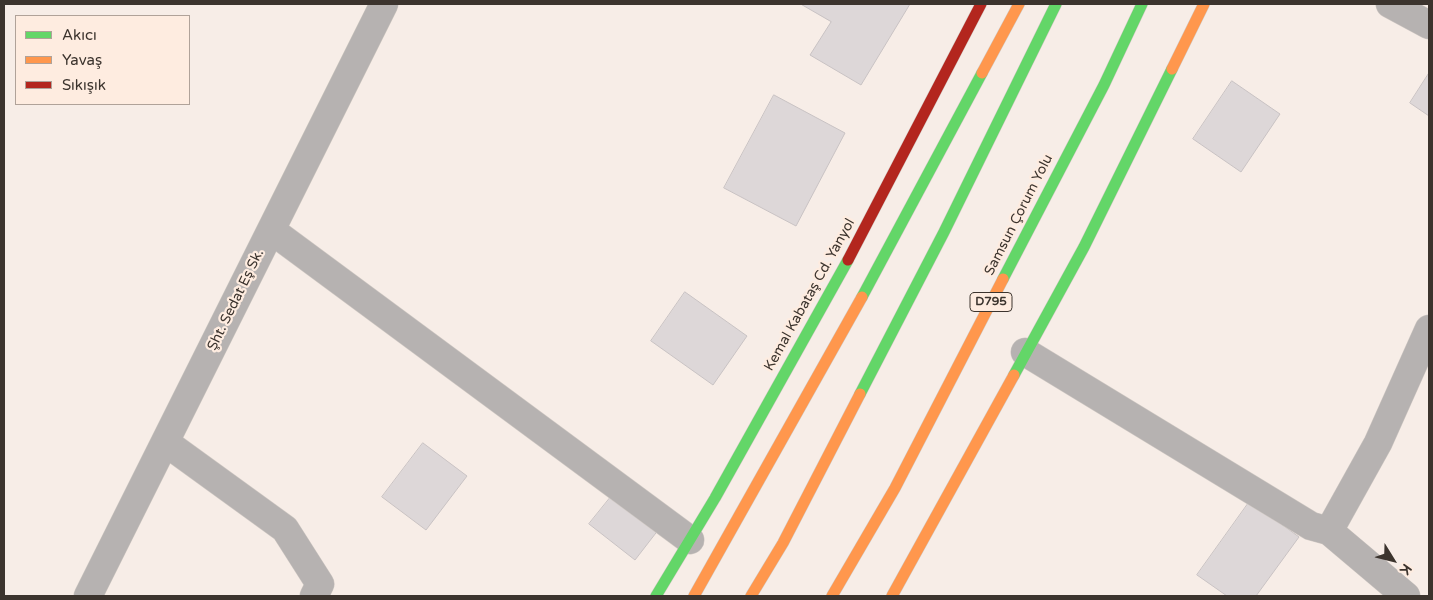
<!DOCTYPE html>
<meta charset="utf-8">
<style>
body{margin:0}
#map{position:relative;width:1433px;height:600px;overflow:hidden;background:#f7ede7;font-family:"Varela Round",sans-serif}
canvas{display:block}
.frame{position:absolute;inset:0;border:5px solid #3c342e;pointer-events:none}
.legend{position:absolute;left:15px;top:15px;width:175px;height:90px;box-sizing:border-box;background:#feece0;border:1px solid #b0a299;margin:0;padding:6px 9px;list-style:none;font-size:15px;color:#3c342e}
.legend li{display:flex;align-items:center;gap:10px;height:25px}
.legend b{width:25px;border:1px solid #b0a299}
.north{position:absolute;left:1368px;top:535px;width:50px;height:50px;-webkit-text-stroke:4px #feece0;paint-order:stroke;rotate:126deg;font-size:14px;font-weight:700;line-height:20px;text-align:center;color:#3c342e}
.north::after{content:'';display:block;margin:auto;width:18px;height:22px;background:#3c342e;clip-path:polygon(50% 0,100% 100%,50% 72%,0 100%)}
</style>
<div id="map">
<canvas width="1433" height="600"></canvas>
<div class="frame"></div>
<ul class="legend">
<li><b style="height:6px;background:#63d668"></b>Akıcı</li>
<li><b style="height:6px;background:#ff974d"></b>Yavaş</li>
<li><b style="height:6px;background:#b3261e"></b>Sıkışık</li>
</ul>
<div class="north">K</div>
</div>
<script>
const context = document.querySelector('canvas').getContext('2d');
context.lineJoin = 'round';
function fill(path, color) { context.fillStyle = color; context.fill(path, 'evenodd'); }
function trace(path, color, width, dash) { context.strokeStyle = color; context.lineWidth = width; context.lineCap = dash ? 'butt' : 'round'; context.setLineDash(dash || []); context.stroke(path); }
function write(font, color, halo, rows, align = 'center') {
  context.font = font + ' "Varela Round",sans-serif'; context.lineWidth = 4.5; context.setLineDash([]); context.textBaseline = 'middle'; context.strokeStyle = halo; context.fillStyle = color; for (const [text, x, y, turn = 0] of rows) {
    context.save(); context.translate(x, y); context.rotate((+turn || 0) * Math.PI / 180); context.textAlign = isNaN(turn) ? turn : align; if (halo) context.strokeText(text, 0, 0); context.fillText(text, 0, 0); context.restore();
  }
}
const building = new Path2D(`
 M 801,4 L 910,4 L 861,85 L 810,55 L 831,22 Z
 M 1429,73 L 1429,116 L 1410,103 Z
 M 1232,81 L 1280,114 L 1241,172 L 1193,139 Z
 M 774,95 L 845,133 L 796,226 L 724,188 Z
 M 685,292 L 747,336 L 713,385 L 651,341 Z
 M 423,443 L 467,476 L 426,530 L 382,497 Z
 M 614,493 L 659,529 L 635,560 L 589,524 Z
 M 1250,501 L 1299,537 L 1256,596 L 1227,596 L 1197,575 Z`);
fill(building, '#ddd7d8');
trace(building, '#c8c2c3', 1);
const street = new Path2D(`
 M 1390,4 L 1429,25
 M 271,230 L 690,540
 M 1025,352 L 1311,526 L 1329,531 L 1406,596
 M 165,442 L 285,529 L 320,584 L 314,596
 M 1329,531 L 1378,443 L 1429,329
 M 88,596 L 384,4`);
const fast = new Path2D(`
 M 1003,279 L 1104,85 L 1142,4
 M 862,297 L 982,73
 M 1014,375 L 1084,247 L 1172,69
 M 860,394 L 944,232 L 1056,4
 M 656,596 L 715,498 L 848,260`);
const slow = new Path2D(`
 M 1172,69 L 1204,4
 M 982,73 L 1019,4
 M 694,596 L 862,297
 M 751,596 L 783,543 L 860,394
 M 832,596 L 895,488 L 1003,279
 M 892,596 L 1014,375`);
const jam = new Path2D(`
 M 848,260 L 981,4`);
trace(street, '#d0c9c4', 29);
trace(fast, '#d0c9c4', 12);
trace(slow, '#d0c9c4', 12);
trace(jam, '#d0c9c4', 12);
trace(street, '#b6b2b1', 28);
trace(fast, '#63d668', 11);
trace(slow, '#ff974d', 11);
trace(jam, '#b3261e', 11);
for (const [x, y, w] of [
 [991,302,42]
]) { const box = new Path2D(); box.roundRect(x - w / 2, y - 9.5, w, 19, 4); context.fillStyle = '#feece0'; context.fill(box); trace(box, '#3c342e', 1); }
write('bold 12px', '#3c342e', null, [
 ["D795",991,302]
]);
write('14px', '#3c342e', '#feece0', [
 ["Samsun Çorum Yolu",1019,215,-63],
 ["Kemal Kabataş Cd. Yanyol",810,295,-61],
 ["Şht. Sedat Eş Sk.",236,300,-64]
]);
</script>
